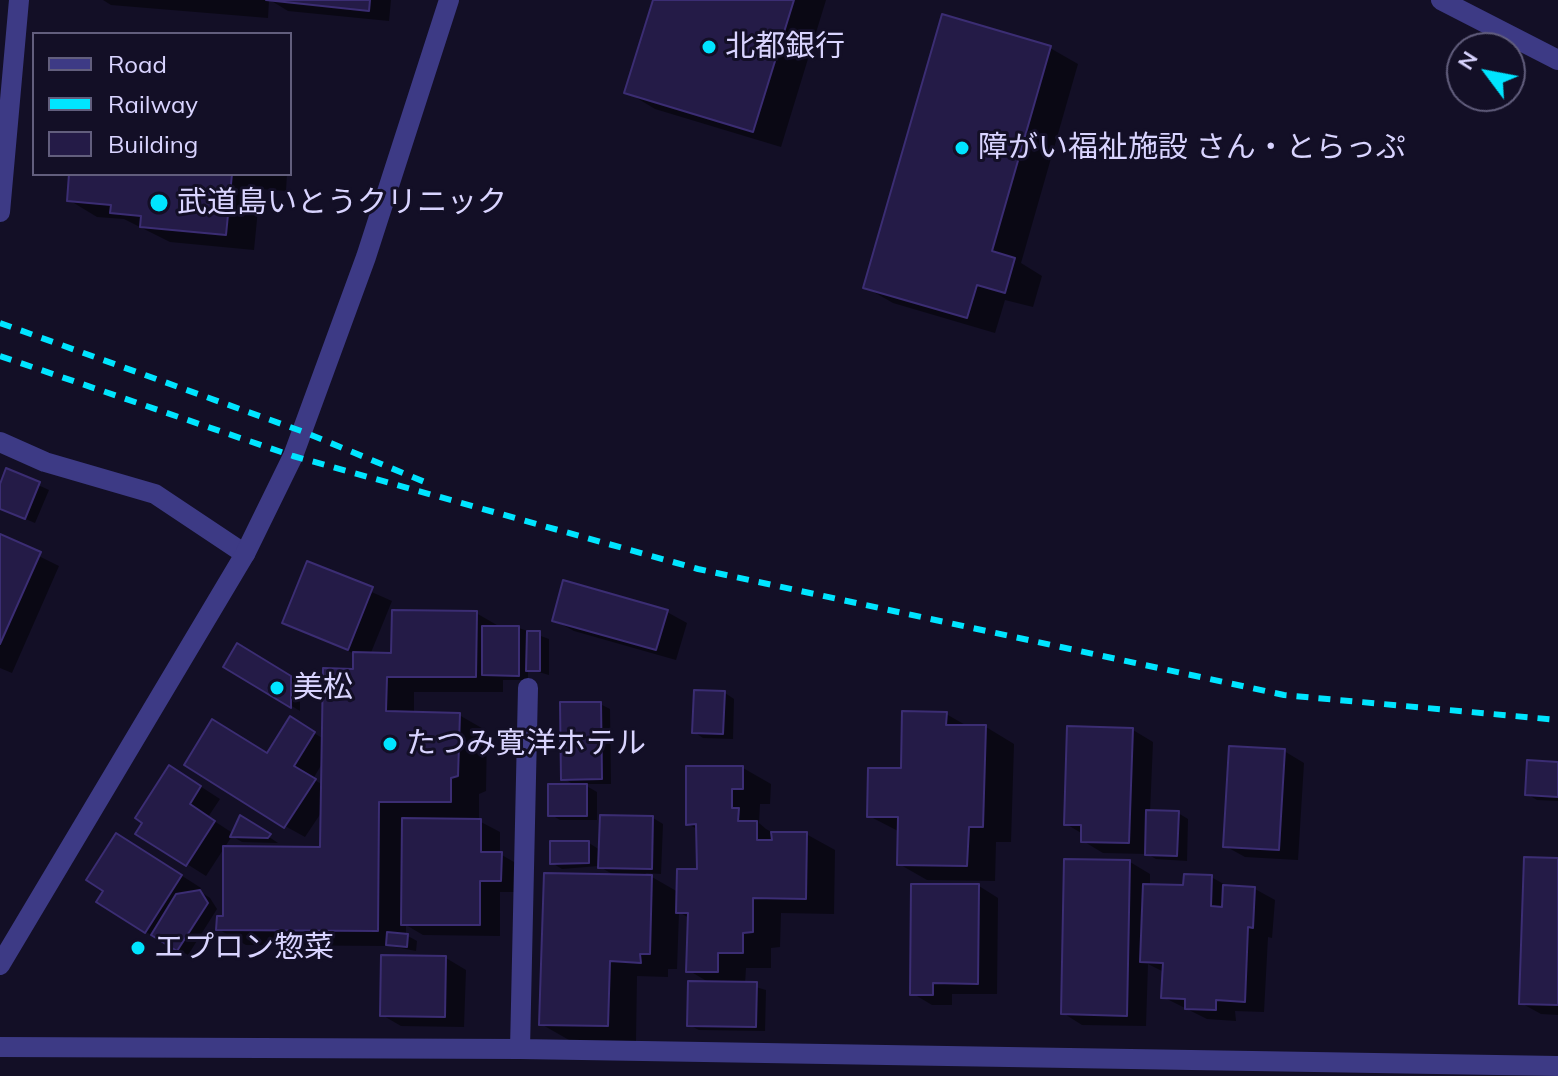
<!DOCTYPE html>
<meta charset="utf-8">
<style>
body{margin:0}
#map{position:relative;width:1558px;height:1076px;overflow:hidden;background:#130f26;font-family:Mulish,sans-serif}
canvas{display:block}
.legend{position:absolute;left:32px;top:32px;width:260px;height:144px;box-sizing:border-box;background:#130f26;border:2px solid #625e7d;margin:0;padding:10px 14px;list-style:none;font-size:24px;color:#d9d4ff}
.legend li{display:flex;align-items:center;gap:16px;height:40px}
.legend b{width:40px;border:2px solid #625e7d}
.north{position:absolute;left:1446px;top:32px;width:80px;height:80px;box-sizing:border-box;background:#130f26;border:2px solid #625e7d;border-radius:50%;rotate:302deg;font-size:22px;font-weight:700;line-height:32px;text-align:center;color:#d9d4ff}
.north::after{content:'';display:block;margin:auto;width:28px;height:36px;background:#00e5ff;clip-path:polygon(50% 0,100% 100%,50% 72%,0 100%)}
</style>
<div id="map">
<canvas width="1558" height="1076"></canvas>
<ul class="legend">
<li><b style="height:10px;background:#3d3a85"></b>Road</li>
<li><b style="height:10px;background:#00e5ff"></b>Railway</li>
<li><b style="height:22px;background:#241b47"></b>Building</li>
</ul>
<div class="north">N</div>
</div>
<script>
const context = document.querySelector('canvas').getContext('2d');
context.lineJoin = 'round';
function fill(path, color) { context.fillStyle = color; context.fill(path, 'evenodd'); }
function trace(path, color, width, dash) { context.strokeStyle = color; context.lineWidth = width; context.lineCap = dash ? 'butt' : 'round'; context.setLineDash(dash || []); context.stroke(path); }
function write(font, color, halo, rows, align = 'center') {
  context.font = font + ' Mulish,"Noto Sans JP",sans-serif'; context.lineWidth = 6; context.setLineDash([]); context.textBaseline = 'middle'; context.strokeStyle = halo; context.fillStyle = color; for (const [text, x, y, turn = 0] of rows) {
    context.save(); context.translate(x, y); context.rotate((+turn || 0) * Math.PI / 180); context.textAlign = isNaN(turn) ? turn : align; if (halo) context.strokeText(text, 0, 0); context.fillText(text, 0, 0); context.restore();
  }
}
fill(new Path2D(`
 M 103,0 L 269,0 L 268,18 L 111,5 Z
 M 270,0 L 391,0 L 389,21 L 288,11 Z
 M 655,0 L 826,0 L 781,147 L 655,109 L 627,92 Z
 M 1050,48 L 1078,64 L 1021,263 L 1042,276 L 1033,307 L 1005,300 L 995,333 L 893,303 L 865,287 Z
 M 72,174 L 287,174 L 286,191 L 260,189 L 254,250 L 170,242 L 124,219 L 97,217 L 69,200 Z
 M 7,471 L 49,490 L 35,523 L 0,508 L 0,489 Z
 M 0,537 L 59,566 L 12,673 L 0,668 Z
 M 308,564 L 392,601 L 370,655 L 393,655 L 476,613 L 502,628 L 519,628 L 549,639 L 549,675 L 528,669 L 528,680 L 503,680 L 503,692 L 414,692 L 414,714 L 459,715 L 487,731 L 486,791 L 479,794 L 479,821 L 500,832 L 500,854 L 521,866 L 521,892 L 500,892 L 500,936 L 423,935 L 406,925 L 406,935 L 417,941 L 416,951 L 390,946 L 246,945 L 218,929 L 225,918 L 322,849 L 323,810 L 305,837 L 285,826 L 268,755 L 290,719 L 324,739 L 355,671 L 355,654 L 284,622 ZM 323,762 L 323,785 L 313,779 Z
 M 667,612 L 687,623 L 676,660 L 574,631 L 554,620 Z
 M 238,645 L 300,683 L 300,711 L 226,666 Z
 M 725,693 L 734,699 L 733,739 L 703,738 L 694,732 Z
 M 600,704 L 610,709 L 611,784 L 583,784 L 597,792 L 597,820 L 560,820 L 550,814 L 576,786 L 563,778 Z
 M 946,714 L 969,727 L 986,727 L 1014,744 L 1011,842 L 996,842 L 995,881 L 927,880 L 899,864 L 900,832 L 869,816 Z
 M 1133,730 L 1153,742 L 1150,813 L 1178,813 L 1188,819 L 1187,861 L 1156,859 L 1147,854 L 1103,853 L 1083,841 L 1083,834 L 1066,824 Z
 M 1284,751 L 1304,763 L 1298,860 L 1245,857 L 1225,846 Z
 M 1558,764 L 1558,801 L 1537,800 L 1527,794 Z
 M 743,768 L 771,784 L 770,804 L 760,804 L 759,823 L 766,829 L 775,834 L 806,834 L 835,850 L 834,914 L 781,913 L 780,947 L 771,948 L 771,968 L 746,968 L 745,984 L 766,990 L 765,1031 L 699,1030 L 689,1025 L 710,983 L 688,970 L 689,918 L 679,912 L 677,969 L 668,969 L 668,977 L 637,976 L 636,1041 L 569,1040 L 541,1024 L 616,876 L 598,866 L 562,869 L 552,863 L 589,843 L 600,850 L 653,818 L 663,824 L 661,874 L 645,873 L 678,892 L 699,871 L 699,830 L 688,824 Z
 M 189,779 L 220,799 L 208,817 L 234,834 L 241,818 L 278,843 L 242,842 L 232,836 L 206,876 L 187,864 Z
 M 137,847 L 201,888 L 199,891 L 210,898 L 217,909 L 188,955 L 146,932 L 106,890 Z
 M 1558,860 L 1558,1015 L 1541,1014 L 1521,1003 Z
 M 1130,862 L 1150,874 L 1150,886 L 1185,887 L 1211,877 L 1231,888 L 1255,889 L 1275,900 L 1272,938 L 1268,937 L 1264,1012 L 1235,1011 L 1236,1021 L 1207,1019 L 1163,997 L 1164,972 L 1148,964 L 1146,1026 L 1082,1025 L 1063,1013 Z
 M 979,886 L 998,898 L 997,994 L 952,994 L 952,1005 L 932,1005 L 912,993 Z
 M 446,958 L 466,970 L 464,1027 L 401,1026 L 382,1015 Z`), '#0007');
const building = new Path2D(`
 M 266,0 L 370,0 L 369,11 Z
 M 653,0 L 794,0 L 753,132 L 624,93 Z
 M 942,14 L 1051,46 L 992,251 L 1015,258 L 1005,293 L 977,285 L 967,318 L 863,288 Z
 M 69,174 L 232,174 L 226,235 L 140,227 L 141,216 L 110,213 L 111,205 L 67,201 Z
 M 6,468 L 40,482 L 25,519 L 0,509 L 0,484 Z
 M 0,534 L 41,552 L 0,644 Z
 M 307,561 L 373,587 L 348,650 L 282,623 Z
 M 563,580 L 668,610 L 656,650 L 552,621 Z
 M 392,610 L 477,611 L 476,677 L 387,677 L 386,711 L 460,713 L 458,776 L 451,778 L 451,802 L 379,802 L 378,931 L 216,930 L 217,916 L 223,916 L 223,846 L 320,847 L 323,668 L 353,669 L 353,652 L 391,653 Z
 M 482,626 L 519,626 L 519,676 L 482,675 Z
 M 527,631 L 540,631 L 540,671 L 526,671 Z
 M 237,643 L 291,676 L 291,708 L 223,667 Z
 M 694,690 L 725,691 L 723,734 L 692,733 Z
 M 560,702 L 601,702 L 602,779 L 561,780 Z
 M 902,711 L 947,712 L 946,725 L 986,725 L 983,827 L 969,827 L 967,866 L 897,865 L 898,817 L 867,817 L 868,768 L 901,768 Z
 M 290,716 L 315,732 L 294,766 L 316,779 L 284,828 L 184,765 L 212,719 L 267,753 Z
 M 1067,726 L 1133,728 L 1129,843 L 1081,842 L 1081,825 L 1064,825 Z
 M 1229,746 L 1285,749 L 1279,850 L 1223,847 Z
 M 1527,760 L 1558,762 L 1558,797 L 1525,795 Z
 M 169,765 L 201,786 L 190,804 L 215,821 L 186,866 L 135,834 L 142,823 L 135,818 Z
 M 686,766 L 743,766 L 743,789 L 732,789 L 732,808 L 739,808 L 738,821 L 757,821 L 757,840 L 772,840 L 771,832 L 807,832 L 806,899 L 753,898 L 753,932 L 743,933 L 743,953 L 718,953 L 718,972 L 686,972 L 688,913 L 676,913 L 677,869 L 697,869 L 696,824 L 686,825 Z
 M 548,784 L 587,784 L 587,816 L 548,816 Z
 M 1146,810 L 1179,811 L 1177,856 L 1145,855 Z
 M 240,815 L 271,834 L 268,838 L 230,837 Z
 M 600,815 L 653,816 L 652,869 L 598,868 Z
 M 402,818 L 481,819 L 481,852 L 502,852 L 501,881 L 480,881 L 480,925 L 401,925 Z
 M 116,833 L 182,875 L 145,933 L 96,902 L 103,891 L 86,880 Z
 M 550,841 L 589,841 L 589,863 L 550,864 Z
 M 1524,857 L 1558,858 L 1558,1005 L 1519,1004 Z
 M 1064,859 L 1130,860 L 1127,1016 L 1061,1014 Z
 M 544,873 L 652,875 L 650,954 L 640,954 L 641,963 L 610,961 L 608,1026 L 539,1025 Z
 M 1184,874 L 1212,875 L 1211,906 L 1222,907 L 1223,885 L 1255,887 L 1253,928 L 1248,927 L 1245,1002 L 1216,1000 L 1216,1010 L 1185,1009 L 1185,999 L 1161,998 L 1163,963 L 1140,962 L 1143,884 L 1183,885 Z
 M 911,884 L 979,884 L 978,984 L 933,983 L 933,995 L 910,995 Z
 M 200,890 L 208,903 L 177,951 L 151,935 L 176,894 Z
 M 387,932 L 408,934 L 407,947 L 386,945 Z
 M 381,955 L 446,956 L 445,1017 L 380,1016 Z
 M 688,981 L 757,982 L 756,1027 L 687,1026 Z`);
fill(building, '#241b47');
trace(building, '#3b2d73', 2);
trace(new Path2D(`
 M 1441,0 L 1558,60
 M 0,212 L 19,0
 M 0,442 L 45,462 L 155,494 L 245,554
 M 0,1047 L 520,1049 L 1558,1066
 M 520,1049 L 528,688`), '#3d3a85', 20);
trace(new Path2D(`
 M 0,965 L 245,554 L 293,456 L 366,257 L 449,0`), '#3d3a85', 20);
trace(new Path2D(`
 M 0,323 L 304,432 L 432,485
 M 0,356 L 293,456 L 698,569 L 1284,695 L 1558,720`), '#00e5ff', 6, [12, 10]);
for (const [x, y, r, color] of [
 [709,47,8,"#00e5ff"],
 [962,148,8,"#00e5ff"],
 [159,203,10,"#00e5ff"],
 [277,688,8,"#00e5ff"],
 [390,744,8,"#00e5ff"],
 [138,948,8,"#00e5ff"]
]) { const dot = new Path2D(); dot.arc(x, y, r, 0, 2 * Math.PI); context.fillStyle = color; context.fill(dot); trace(dot, '#130f26', 3); }
write('30px', '#d9d4ff', '#130f26', [
 ["北都銀行",725,47],
 ["障がい福祉施設 さん・とらっぷ",978,148],
 ["武道島いとうクリニック",177,203],
 ["美松",293,688],
 ["たつみ寛洋ホテル",406,744],
 ["エプロン惣菜",154,948]
], 'left');
</script>
